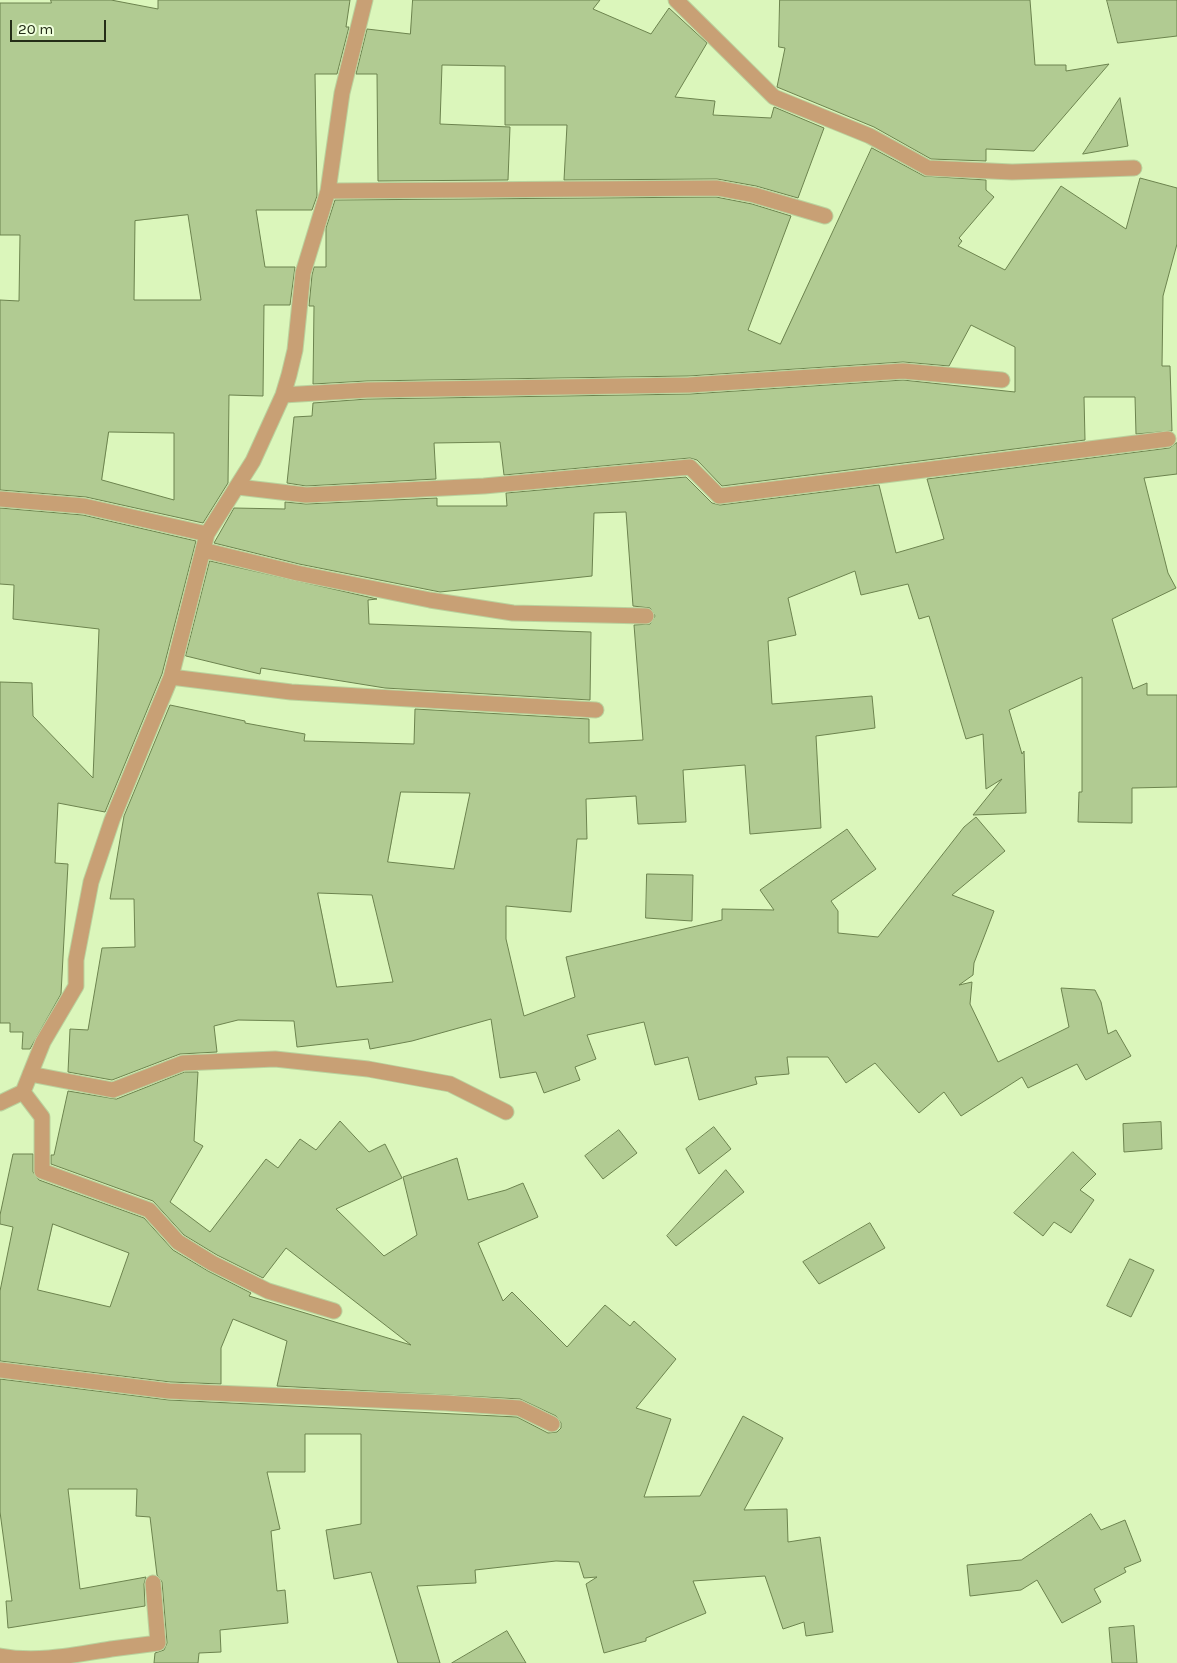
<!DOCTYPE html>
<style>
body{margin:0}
#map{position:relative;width:1177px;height:1663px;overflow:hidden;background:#dbf6bb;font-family:Karla,sans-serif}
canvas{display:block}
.scale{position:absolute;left:10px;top:20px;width:96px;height:22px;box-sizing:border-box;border:2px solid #242d17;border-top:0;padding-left:6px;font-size:15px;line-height:18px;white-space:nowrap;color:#242d17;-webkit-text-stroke:4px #efffdc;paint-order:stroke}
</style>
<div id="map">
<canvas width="1177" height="1663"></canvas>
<div class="scale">20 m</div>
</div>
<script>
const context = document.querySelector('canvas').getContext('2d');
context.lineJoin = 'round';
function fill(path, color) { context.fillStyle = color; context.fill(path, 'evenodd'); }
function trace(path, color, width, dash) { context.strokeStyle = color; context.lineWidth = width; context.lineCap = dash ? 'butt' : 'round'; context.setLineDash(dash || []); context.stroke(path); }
const building = new Path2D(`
 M 51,0 L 111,0 L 158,9 L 158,0 L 350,0 L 346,27 L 349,27 L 337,74 L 315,74 L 317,196 L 312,210 L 256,210 L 265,267 L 295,267 L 290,305 L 264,305 L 263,396 L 229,395 L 228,483 L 203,523 L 86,497 L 0,490 L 0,300 L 19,301 L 20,235 L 0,235 L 0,3 L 51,3 ZM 188,215 L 201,300 L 134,300 L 135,221 ZM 109,432 L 174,433 L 174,500 L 102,480 Z
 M 413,0 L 600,0 L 593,9 L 651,34 L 669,8 L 707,43 L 675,97 L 715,101 L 713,115 L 771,118 L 774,107 L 824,128 L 798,198 L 756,186 L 717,179 L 564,180 L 567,125 L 505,125 L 505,66 L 442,65 L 440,124 L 510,127 L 508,180 L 378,181 L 377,74 L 356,74 L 367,29 L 410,34 Z
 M 780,0 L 1030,0 L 1035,65 L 1066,65 L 1066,71 L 1109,64 L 1034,151 L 986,149 L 986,161 L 931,159 L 874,127 L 777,87 L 785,48 L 779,47 Z
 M 1107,0 L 1177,0 L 1177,36 L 1118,43 Z
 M 1120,98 L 1128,146 L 1083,154 Z
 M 872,148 L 924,176 L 986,180 L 986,190 L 994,197 L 959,238 L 962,241 L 958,246 L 1005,270 L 1061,186 L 1126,229 L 1140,178 L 1177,188 L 1177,244 L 1163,296 L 1162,366 L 1170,366 L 1172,431 L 1136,434 L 1135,397 L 1084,397 L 1085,440 L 722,486 L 697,460 L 690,458 L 504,475 L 500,442 L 434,443 L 436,479 L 306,486 L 287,483 L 294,417 L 312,416 L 313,403 L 367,399 L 690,394 L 903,380 L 1015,392 L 1015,347 L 971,325 L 949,366 L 903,362 L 689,376 L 367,381 L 313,384 L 314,306 L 309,306 L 312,275 L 314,267 L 326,267 L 326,228 L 335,200 L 716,197 L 752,204 L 791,216 L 748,330 L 780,344 Z
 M 1177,443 L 1177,474 L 1144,478 L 1168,573 L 1176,588 L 1112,619 L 1133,689 L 1147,683 L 1147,695 L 1177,695 L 1177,787 L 1132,788 L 1132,823 L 1078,822 L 1079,792 L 1082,792 L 1082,677 L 1009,710 L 1022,754 L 1024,751 L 1026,813 L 973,815 L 1002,779 L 986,789 L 983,734 L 966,739 L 929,616 L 919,619 L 908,584 L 861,595 L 855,571 L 788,598 L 796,635 L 768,641 L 772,704 L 872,696 L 875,728 L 816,736 L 821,828 L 750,834 L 745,765 L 683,770 L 686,822 L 638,824 L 636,796 L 586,799 L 587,839 L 577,839 L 571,912 L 506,906 L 506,939 L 524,1016 L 575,997 L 566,957 L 722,920 L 722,909 L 774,910 L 760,890 L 847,829 L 876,869 L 831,901 L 838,911 L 838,933 L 878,937 L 964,827 L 976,817 L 1005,851 L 952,895 L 994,911 L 974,963 L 973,975 L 959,985 L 972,982 L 970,1004 L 998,1062 L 1069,1027 L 1061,988 L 1095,990 L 1101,1002 L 1108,1034 L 1116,1030 L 1131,1056 L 1086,1080 L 1077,1064 L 1028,1088 L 1022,1077 L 961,1116 L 944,1092 L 919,1113 L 875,1063 L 846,1083 L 828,1057 L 787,1057 L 789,1074 L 755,1077 L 757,1084 L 699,1100 L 688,1057 L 655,1065 L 644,1022 L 587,1035 L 596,1059 L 575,1067 L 580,1080 L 544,1093 L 536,1072 L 500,1078 L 491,1019 L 412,1041 L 370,1049 L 368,1039 L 297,1047 L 294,1021 L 238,1020 L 214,1026 L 217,1052 L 180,1054 L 112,1080 L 68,1072 L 70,1029 L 88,1030 L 102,948 L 135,947 L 134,899 L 110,899 L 124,816 L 170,705 L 245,721 L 245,723 L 305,734 L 304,741 L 414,744 L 415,709 L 589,719 L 589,743 L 643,740 L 634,625 L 650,624 L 655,616 L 650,608 L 633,606 L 626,512 L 594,513 L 592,576 L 440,592 L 299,564 L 214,543 L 234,508 L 285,509 L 285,502 L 306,504 L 437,498 L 437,506 L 507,506 L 506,493 L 686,477 L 712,503 L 720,505 L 879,485 L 896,553 L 944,539 L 927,479 L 1169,448 ZM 401,792 L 470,793 L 454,869 L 388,862 ZM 318,893 L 372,895 L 393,982 L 337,987 Z
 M 0,508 L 83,515 L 196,541 L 162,674 L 105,812 L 58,803 L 55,863 L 68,864 L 61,994 L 30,1049 L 22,1049 L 23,1032 L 10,1032 L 10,1023 L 0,1023 L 0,682 L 32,683 L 33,716 L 93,778 L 99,629 L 13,619 L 14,585 L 0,584 Z
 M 210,561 L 377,599 L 368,600 L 369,624 L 591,632 L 590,700 L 385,688 L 261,668 L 260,674 L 186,656 Z
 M 647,874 L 693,875 L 692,921 L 646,918 Z
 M 185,1072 L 198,1072 L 194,1141 L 203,1146 L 170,1202 L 210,1232 L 266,1159 L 278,1168 L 300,1139 L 316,1150 L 340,1121 L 369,1152 L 385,1144 L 402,1178 L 336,1209 L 384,1256 L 417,1235 L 403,1177 L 457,1158 L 468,1200 L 506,1190 L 523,1183 L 538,1217 L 478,1243 L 503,1301 L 512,1292 L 567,1347 L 605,1305 L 630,1326 L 634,1321 L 676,1359 L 636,1408 L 671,1419 L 644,1497 L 700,1496 L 743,1416 L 783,1438 L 744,1510 L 787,1509 L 788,1542 L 820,1537 L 833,1632 L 806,1636 L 804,1622 L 783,1629 L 765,1576 L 693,1581 L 706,1613 L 646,1638 L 646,1641 L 604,1653 L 586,1584 L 597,1577 L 584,1578 L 579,1562 L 556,1561 L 475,1570 L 476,1583 L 417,1586 L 440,1663 L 398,1663 L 371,1572 L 334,1579 L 326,1530 L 361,1524 L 361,1434 L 305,1434 L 305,1472 L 267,1472 L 280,1529 L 271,1531 L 277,1591 L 285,1590 L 288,1623 L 220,1630 L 221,1652 L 199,1653 L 198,1663 L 154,1663 L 155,1653 L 164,1650 L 167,1643 L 162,1582 L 157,1575 L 150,1517 L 136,1516 L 137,1489 L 68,1489 L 80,1589 L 146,1577 L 144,1584 L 145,1606 L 8,1628 L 6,1601 L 12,1601 L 0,1512 L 0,1379 L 169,1400 L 517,1417 L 548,1433 L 557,1432 L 561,1428 L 561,1423 L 556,1416 L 520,1399 L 277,1386 L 287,1341 L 233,1319 L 221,1348 L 221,1384 L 170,1382 L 0,1361 L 0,1291 L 13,1227 L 0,1224 L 0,1215 L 13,1154 L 33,1154 L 33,1172 L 39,1180 L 144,1218 L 173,1250 L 208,1271 L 251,1293 L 249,1296 L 411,1345 L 286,1248 L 263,1278 L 217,1255 L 184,1235 L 153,1201 L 51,1164 L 51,1155 L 54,1155 L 68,1091 L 116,1099 ZM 53,1224 L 129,1253 L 110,1307 L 38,1290 Z
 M 1161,1122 L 1162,1149 L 1124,1152 L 1123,1124 Z
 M 714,1127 L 731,1149 L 699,1174 L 686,1149 Z
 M 619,1130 L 637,1153 L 603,1179 L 585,1156 Z
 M 1073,1152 L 1096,1174 L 1080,1190 L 1094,1200 L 1071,1233 L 1054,1222 L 1043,1236 L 1014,1213 Z
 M 726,1170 L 744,1192 L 676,1246 L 667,1236 Z
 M 870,1223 L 885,1248 L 819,1284 L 803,1262 Z
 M 1130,1259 L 1154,1270 L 1131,1317 L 1107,1306 Z
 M 1091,1514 L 1101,1530 L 1125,1520 L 1141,1561 L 1124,1568 L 1126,1572 L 1094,1589 L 1101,1602 L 1062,1623 L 1037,1580 L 1021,1590 L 970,1596 L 967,1565 L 1021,1560 Z
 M 1134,1626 L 1137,1663 L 1112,1663 L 1109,1628 Z
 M 507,1631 L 526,1663 L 452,1663 Z`);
fill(building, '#b1cb92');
trace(building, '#6c834e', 1);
const street = new Path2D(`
 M 676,0 L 774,97 L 870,136 L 928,168 L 1012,172 L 1134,168
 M 328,191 L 717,188 L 754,195 L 825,216
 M 283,395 L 367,390 L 689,385 L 903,371 L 1002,380
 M 238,487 L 306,495 L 484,486 L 690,467 L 719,496 L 1168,439
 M 0,499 L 84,506 L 207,534
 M 203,550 L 297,573 L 430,600 L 513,613 L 646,616
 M 171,677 L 291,692 L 596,710
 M 30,1074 L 113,1090 L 183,1063 L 275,1059 L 368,1069 L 450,1084 L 506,1112
 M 23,1092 L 42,1117 L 42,1171 L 149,1210 L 178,1242 L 212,1263 L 268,1291 L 334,1311
 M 0,1103 L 23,1092 L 43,1042 L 76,986 L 76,960 L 91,882 L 112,820 L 171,677 L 207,534 L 253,461 L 283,395 L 289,375 L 295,350 L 303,273 L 328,191 L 342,93 L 365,0
 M 0,1370 L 169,1391 L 446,1403 L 519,1408 L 552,1424
 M 0,1656 C 37,1663 74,1655 111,1649 C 127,1647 142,1645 158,1643 L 153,1583`);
trace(street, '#bad29d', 17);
trace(street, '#c8a075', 15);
</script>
